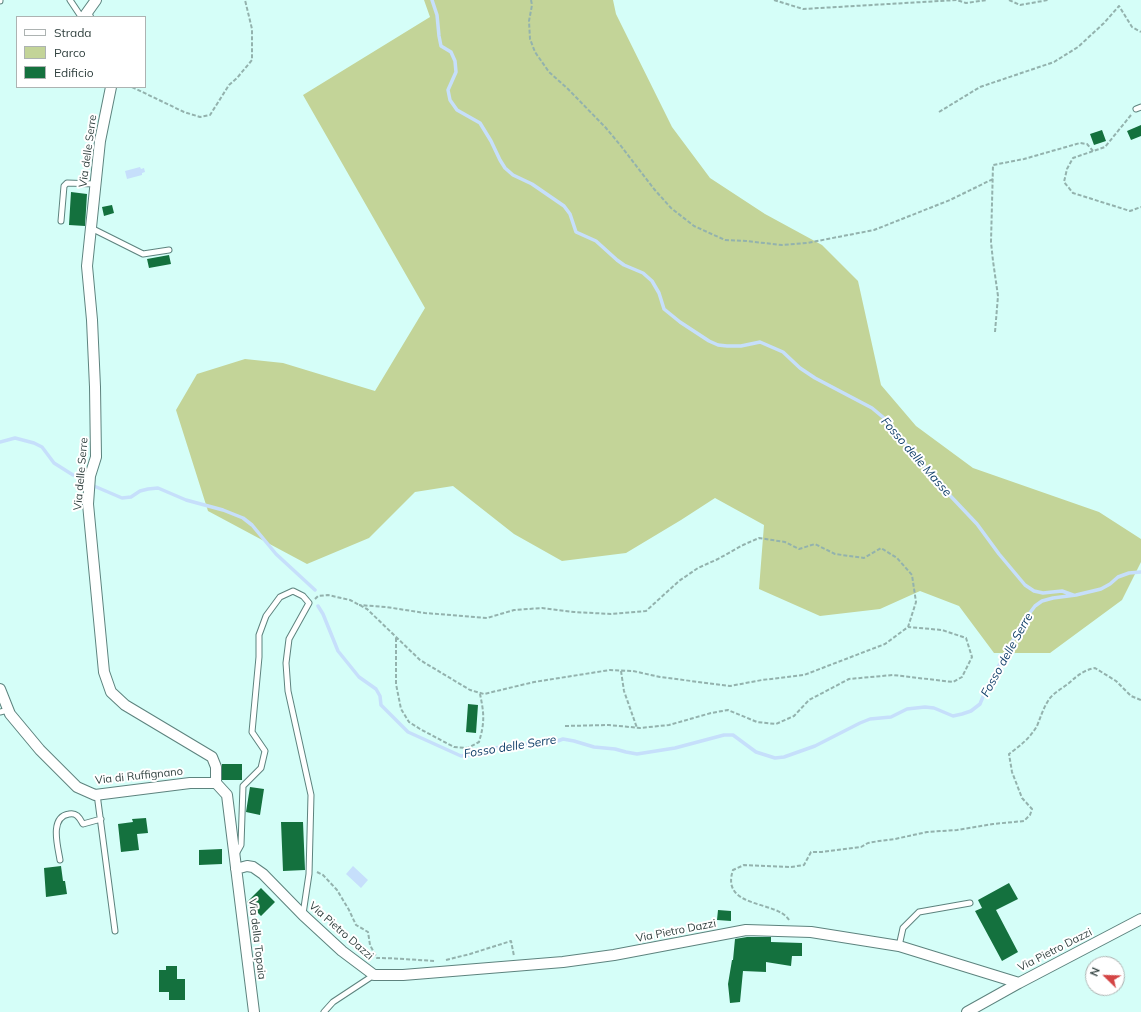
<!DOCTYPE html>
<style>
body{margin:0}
#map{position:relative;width:1141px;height:1012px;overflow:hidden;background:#d5fef8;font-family:Mulish,sans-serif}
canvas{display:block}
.legend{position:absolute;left:16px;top:16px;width:130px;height:72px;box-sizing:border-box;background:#fff;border:1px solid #adb3b2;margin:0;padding:5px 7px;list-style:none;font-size:12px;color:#31413f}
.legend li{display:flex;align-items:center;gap:8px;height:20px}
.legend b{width:20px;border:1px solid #adb3b2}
.north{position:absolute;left:1085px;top:956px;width:40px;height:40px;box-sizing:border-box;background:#fff;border:1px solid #adb3b2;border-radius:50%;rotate:293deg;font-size:11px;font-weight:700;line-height:16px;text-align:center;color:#31413f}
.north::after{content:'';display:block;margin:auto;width:14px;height:18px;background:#d44545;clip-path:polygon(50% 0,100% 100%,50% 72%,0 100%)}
</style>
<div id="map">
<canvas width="1141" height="1012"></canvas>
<ul class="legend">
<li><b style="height:5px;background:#fff"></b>Strada</li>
<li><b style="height:11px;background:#c3d498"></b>Parco</li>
<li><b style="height:11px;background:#14713e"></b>Edificio</li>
</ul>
<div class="north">N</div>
</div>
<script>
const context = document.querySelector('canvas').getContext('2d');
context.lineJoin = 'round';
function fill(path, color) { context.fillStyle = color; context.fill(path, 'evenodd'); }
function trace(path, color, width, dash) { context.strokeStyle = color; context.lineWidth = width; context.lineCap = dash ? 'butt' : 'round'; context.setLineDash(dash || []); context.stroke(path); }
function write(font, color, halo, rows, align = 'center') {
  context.font = font + ' Mulish,sans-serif'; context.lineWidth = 4; context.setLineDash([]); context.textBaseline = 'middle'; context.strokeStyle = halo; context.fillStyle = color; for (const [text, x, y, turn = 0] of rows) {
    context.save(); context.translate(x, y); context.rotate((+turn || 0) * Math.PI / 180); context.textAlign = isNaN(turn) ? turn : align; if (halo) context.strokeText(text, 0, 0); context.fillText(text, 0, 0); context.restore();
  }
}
fill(new Path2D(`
 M 424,0 L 613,0 L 616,14 L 672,127 L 710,178 L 765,214 L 822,245 L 858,281 L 881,385 L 916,426 L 973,468 L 1099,512 L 1141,539 L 1141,562 L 1122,600 L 1050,653 L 994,653 L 959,606 L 920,591 L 880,609 L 820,616 L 759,589 L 764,525 L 715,498 L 681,520 L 626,553 L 562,561 L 514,534 L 453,486 L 415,492 L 369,538 L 307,564 L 208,511 L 176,410 L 197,374 L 245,359 L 283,363 L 375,391 L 425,308 L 303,95 L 430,17 Z`), '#c3d498');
fill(new Path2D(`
 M 140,167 L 141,169 L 144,168 L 145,172 L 142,173 L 142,175 L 127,179 L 125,171 Z
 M 353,866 L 368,880 L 361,888 L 346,874 Z`), '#c6dffb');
trace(new Path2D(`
 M 432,0 L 437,15 L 439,36 L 441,46 L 451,52 L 455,61 L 456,72 L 448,90 L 450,100 L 457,110 L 480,123 L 491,141 L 500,160 L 505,168 L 513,175 L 532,184 L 564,206 L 570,214 L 576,232 L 596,241 L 617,260 L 624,265 L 643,273 L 652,281 L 659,293 L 664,309 L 680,322 L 709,341 L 718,345 L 727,346 L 741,346 L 760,342 L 783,352 L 800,368 L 815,378 L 872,408 L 890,423 L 895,431 L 941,486 L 977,524 L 999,554 L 1025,585 L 1034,591 L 1043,593 L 1062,591 L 1073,595
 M 0,442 L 15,438 L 34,443 L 42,447 L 54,463 L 73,475
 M 94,486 L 122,498 L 131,497 L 140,491 L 148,489 L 158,488 L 186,500 L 223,510 L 243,518 L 252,525 L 276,554 L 315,590
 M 318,606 L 323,614 L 338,651 L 359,677 L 376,689 L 380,696 L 381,705 L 408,732 L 461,756 L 470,755 L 490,748 L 513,747 L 532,743 L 542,745 L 552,743 L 563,739 L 574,741 L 594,747 L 615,749 L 626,752 L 637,754 L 675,748 L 724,735 L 733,735 L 756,752 L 775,758 L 784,757 L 815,746 L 860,723 L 870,719 L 891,717 L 907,709 L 925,707 L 934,708 L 953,716 L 962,714 L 971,711 L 980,704 L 987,687 L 1023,622 L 1035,606 L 1042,601 L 1053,598 L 1076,595 L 1101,589 L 1110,584 L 1118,577 L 1129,573 L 1141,572`), '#c6dffb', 3.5);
fill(new Path2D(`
 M 1141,125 L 1141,136 L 1131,140 L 1127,131 Z
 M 1102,130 L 1106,141 L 1094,145 L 1090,134 Z
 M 71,192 L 87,194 L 85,226 L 69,225 Z
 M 112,205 L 114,213 L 104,216 L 102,207 Z
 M 169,255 L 171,264 L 149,268 L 147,259 Z
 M 468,704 L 478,705 L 476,733 L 466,732 Z
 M 222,764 L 242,764 L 242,780 L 222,780 Z
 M 250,787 L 264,789 L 260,815 L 246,812 Z
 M 146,818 L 148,833 L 137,834 L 139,850 L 121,852 L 118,824 L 133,822 L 132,819 Z
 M 281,822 L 303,822 L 305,870 L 283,871 Z
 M 222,849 L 222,864 L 199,865 L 199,850 Z
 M 61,866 L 63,881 L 65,881 L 67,894 L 46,897 L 44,868 Z
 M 1009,883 L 1018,899 L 996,910 L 1018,952 L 1002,961 L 975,911 L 982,908 L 978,900 Z
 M 261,888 L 275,902 L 261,916 L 247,902 Z
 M 718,910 L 731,911 L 731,921 L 717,920 Z
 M 747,937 L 771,937 L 771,942 L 802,943 L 802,956 L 792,956 L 791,966 L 766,962 L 766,972 L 743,971 L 740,1002 L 730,1003 L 728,984 L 732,960 L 733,960 L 735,939 Z
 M 166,966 L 177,966 L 177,979 L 185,979 L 185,1000 L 169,1000 L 169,992 L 159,992 L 159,970 L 166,970 Z`), '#14713e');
const lane = new Path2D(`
 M 70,0 L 80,15 L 86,14
 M 0,1 L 0,0
 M 1136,109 L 1141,107
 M 61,221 L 64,186 L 67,183 L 95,184
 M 91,228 L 143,254 L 169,250
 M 0,712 L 8,710
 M 97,794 L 115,931
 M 236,854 L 241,845 L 243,786 L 261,768 L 265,751 L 252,732 L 259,657 L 259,635 L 266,616 L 280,597 L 293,591 L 303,596 L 309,603 L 289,639 L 286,663 L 288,691 L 311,795 L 309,874 L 303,914
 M 60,860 C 58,847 49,817 69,814 C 77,812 80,819 83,824 L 101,819
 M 899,946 L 903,928 L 919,912 L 970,903
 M 324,1012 L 333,1002 L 374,975`);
const street = new Path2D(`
 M 88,17 L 86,14 L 96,0
 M 111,87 L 100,141 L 87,266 L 92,320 L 95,387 L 96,457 L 90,476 L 88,504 L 104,672 L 111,692 L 125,705 L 212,757 L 216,767 L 216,783
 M 0,689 L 10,714 L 40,750 L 77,787 L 95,795 L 190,783 L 216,783 L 227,795 L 254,1012
 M 236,869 L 247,866 L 253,867 L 263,874 L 303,915 L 342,951 L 374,975 L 403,975 L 563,962 L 614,955 L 746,930 L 811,932 L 899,946 L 1019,983
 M 967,1012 L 1019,983 L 1141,919`);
trace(lane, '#5d837e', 7);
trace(street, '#5d837e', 12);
trace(new Path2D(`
 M 531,0 L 532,5 L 529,21 L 530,39 L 535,52 L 549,72 L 568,89 L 606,128 L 621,146 L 654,189 L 671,208 L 694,226 L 725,240 L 746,241 L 782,245 L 807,243 L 874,230 L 950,200 L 993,179
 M 774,0 L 803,9 L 957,0 L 966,3 L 987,0
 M 1009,0 L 1020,5 L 1048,0
 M 132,87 L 184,112 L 200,117 L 210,115 L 229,85 L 237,78 L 252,60 L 252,29 L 245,0
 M 939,112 L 980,87 L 1054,62 L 1078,47 L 1104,23 L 1119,6 L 1132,27 L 1141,32
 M 1131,115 L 1105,147 L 1073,158 L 1067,169 L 1064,182 L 1073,193 L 1130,211 L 1141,207
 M 995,332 L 998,296 L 993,261 L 991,242 L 993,165 L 1024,159 L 1080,143 L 1087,144 L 1093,151
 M 315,599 L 318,596 L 328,595 L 350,600 L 367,609 L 420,660 L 470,690 L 484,694 L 534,682 L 610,670 L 633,671 L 660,677 L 730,686 L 762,680 L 804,675 L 885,644 L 908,627 L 916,602 L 912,575 L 897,558 L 881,548 L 864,558 L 835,554 L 815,544 L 799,549 L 785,542 L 759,538 L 743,545 L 718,559 L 698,568 L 679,581 L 646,611 L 611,614 L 574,612 L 542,608 L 514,610 L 487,618 L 425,613 L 386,607 L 359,605
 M 396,638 L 396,684 L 401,709 L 409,722 L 420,729 L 454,747 L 468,748 L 479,742 C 485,722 484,713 480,694
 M 621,671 L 624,691 L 637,728
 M 565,726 L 609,725 L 640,728 L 669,725 L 711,713 L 728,710 L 757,722 L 776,724 L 794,716 L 809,700 L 849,679 L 893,675 L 953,682 L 962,677 L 972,657 L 966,638 L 942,630 L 908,627
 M 317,872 L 323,875 L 337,890 L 349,910 L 356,925 L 368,932 L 370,945 L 377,958 C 396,958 416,960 435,961
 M 789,920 C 777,900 720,909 733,870 L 744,865 L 791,867 L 804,865 L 811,852 L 822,852 L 861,847 L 868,843 L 879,841 L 895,839 L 927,832 L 957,830 L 993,824 L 1024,821 L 1030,815 L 1032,809 L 1022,798 L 1012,772 L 1009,754 C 1020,746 1030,738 1037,726 C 1041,716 1044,706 1050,698 C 1055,692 1063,688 1069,683 C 1078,675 1084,670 1095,668 L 1116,681 L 1131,696 L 1141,700
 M 446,960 L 470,954 L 511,941 L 514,956`), '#93b2ad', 2, [4, 2]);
trace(lane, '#fff', 5);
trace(street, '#fff', 10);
write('11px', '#31413f', '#fff', [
 ["Via delle Serre",88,151,-82],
 ["Via delle Serre",81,474,-85],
 ["Via di Ruffignano",139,776,-6],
 ["Via Pietro Dazzi",341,931,41],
 ["Via Pietro Dazzi",676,931,-11],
 ["Via della Topaia",257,939,83],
 ["Via Pietro Dazzi",1055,950,-27]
]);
write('italic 12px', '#12406a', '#fff', [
 ["Fosso delle Masse",916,457,49],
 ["Fosso delle Serre",1007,655,-61],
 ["Fosso delle Serre",510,747,-9]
]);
</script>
